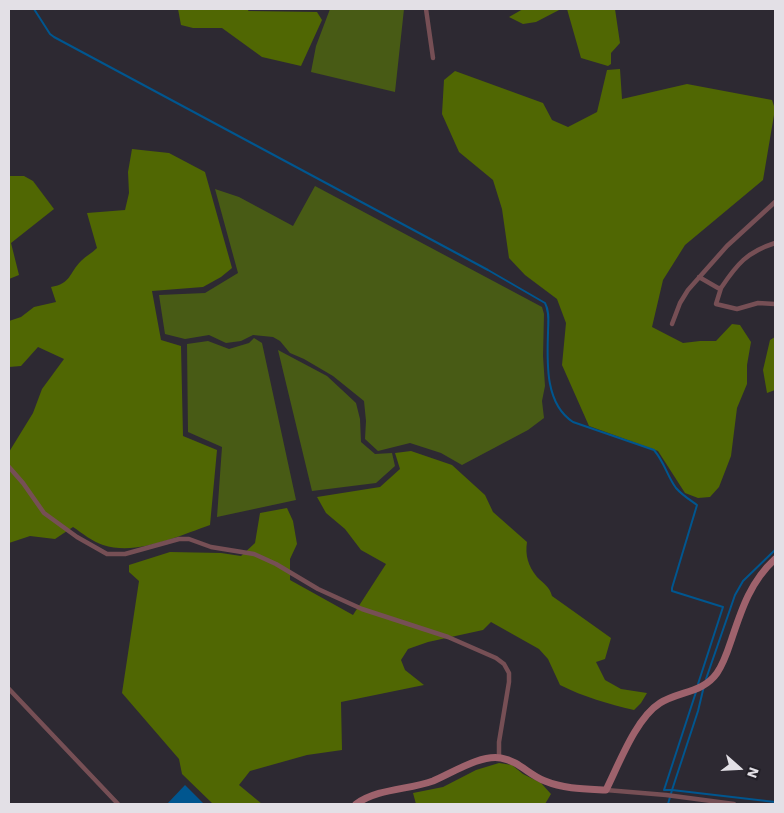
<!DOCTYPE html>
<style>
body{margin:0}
#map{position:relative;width:784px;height:813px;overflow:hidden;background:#2d2932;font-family:"Work Sans",sans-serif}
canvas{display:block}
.frame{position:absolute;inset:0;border:10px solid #e3e0e6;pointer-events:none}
.north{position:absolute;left:714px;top:743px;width:50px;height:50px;-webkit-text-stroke:4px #232028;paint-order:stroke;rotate:109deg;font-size:14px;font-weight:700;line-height:20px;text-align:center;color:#e3e0e6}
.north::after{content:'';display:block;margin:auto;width:18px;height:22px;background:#e3e0e6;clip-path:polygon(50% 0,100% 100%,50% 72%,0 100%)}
</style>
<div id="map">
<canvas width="784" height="813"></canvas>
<div class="frame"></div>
<div class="north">N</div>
</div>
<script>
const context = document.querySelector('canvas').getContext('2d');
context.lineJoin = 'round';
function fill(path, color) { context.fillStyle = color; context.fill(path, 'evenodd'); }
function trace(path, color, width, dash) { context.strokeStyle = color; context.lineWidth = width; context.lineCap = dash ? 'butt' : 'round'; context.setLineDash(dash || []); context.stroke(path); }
fill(new Path2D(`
 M 330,9 L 404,9 L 395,92 L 311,72 L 316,46 Z
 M 315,186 L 542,307 L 544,314 L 543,356 L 545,386 L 542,401 L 544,418 L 528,430 L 462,465 L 441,453 L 410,443 L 378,451 L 365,439 L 366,421 L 364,401 L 333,376 L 304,359 L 290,353 L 280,341 L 273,337 L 253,335 L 241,341 L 226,343 L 209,335 L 185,339 L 165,334 L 159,295 L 205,293 L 238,273 L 215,189 L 239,197 L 293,226 Z
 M 254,338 L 262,343 L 296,500 L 217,517 L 222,447 L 188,432 L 187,344 L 208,341 L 229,349 L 249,343 Z
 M 278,350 L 327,376 L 356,403 L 360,419 L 361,442 L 375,454 L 392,453 L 395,466 L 376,483 L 312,491 Z`), '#485b15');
fill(new Path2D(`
 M 178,9 L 249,9 L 248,11 L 317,12 L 322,20 L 301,66 L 262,57 L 222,28 L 193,28 L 181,25 Z
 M 523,9 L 561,9 L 536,22 L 523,24 L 509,17 Z
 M 567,9 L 615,9 L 620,43 L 611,53 L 611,64 L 608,66 L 581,58 Z
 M 620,69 L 622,99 L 687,84 L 772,100 L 775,109 L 763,180 L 685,245 L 663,280 L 652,327 L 683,343 L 700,341 L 716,341 L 732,324 L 740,325 L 751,342 L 747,365 L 747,384 L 737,408 L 731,456 L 719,487 L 710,497 L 698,498 L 685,493 L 658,451 L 589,426 L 562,365 L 566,323 L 557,299 L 525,275 L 509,258 L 502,209 L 493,180 L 459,152 L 442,114 L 444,80 L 455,71 L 543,103 L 552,120 L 568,127 L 597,112 L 607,70 Z
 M 132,149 L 169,153 L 205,172 L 232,268 L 221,277 L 203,287 L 152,291 L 161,340 L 181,346 L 183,436 L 217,450 L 210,525 C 178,536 137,556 103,545 C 93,542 82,533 73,527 L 55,539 L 30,536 L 9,543 L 9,452 L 33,413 L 42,389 L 64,359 L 38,347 L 21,366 L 9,367 L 9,321 L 21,317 L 34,307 L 56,302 L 51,287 C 71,284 69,273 81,261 C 86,256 92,253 97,248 L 87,213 L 125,210 L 129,193 L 128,172 Z
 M 9,176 L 24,176 L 33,181 L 54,209 L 11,243 L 19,275 L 9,279 Z
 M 775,337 L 775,390 L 767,393 L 763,370 L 770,340 Z
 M 411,451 L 452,465 L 485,495 L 493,512 L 527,542 C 525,555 528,566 537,577 C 544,584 549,586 552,596 L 611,638 L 605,659 L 596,662 L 605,680 L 621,689 L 647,693 L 641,703 L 634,710 C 608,704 584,697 560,685 L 548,659 L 539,649 L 491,622 L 483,630 L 428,642 L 408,649 L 401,660 L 405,670 L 424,685 L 341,702 L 342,750 L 307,755 L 250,771 L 239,785 L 262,804 L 213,804 L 182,774 L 179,759 L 122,693 L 139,581 L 129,572 L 129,565 L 170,552 L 221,553 L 241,556 L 255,543 L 260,513 L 287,508 L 293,521 L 297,544 L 290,559 L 290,580 L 353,615 L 386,564 L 361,550 L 345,529 L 326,513 L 317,497 L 380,487 L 400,469 L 395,453 Z
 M 499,763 L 512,765 L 523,774 L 541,783 L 551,794 L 545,804 L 416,804 L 413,793 L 443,787 L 476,770 Z`), '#506703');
fill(new Path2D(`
 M 185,785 L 204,804 L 167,804 Z`), '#00568f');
trace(new Path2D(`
 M 34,9 L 50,34 L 54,37 L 488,270 L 545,303 C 550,312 548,323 548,333 C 547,363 545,404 573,422 L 654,450 C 665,463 667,476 676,488 C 682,495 690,500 697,505 L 672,588 L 672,591 L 723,607 L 698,684
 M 706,679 L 735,595 L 743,581 L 775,550
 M 704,686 L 698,711 L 672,790 L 775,802
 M 668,804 L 672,790 L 664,790 L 696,692`), '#00568f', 2);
trace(new Path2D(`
 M 426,9 L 433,58
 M 699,277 L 718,288 L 721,288 C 737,264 747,252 775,243
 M 721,288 L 716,304 L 737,309 L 758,303 L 775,304
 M 672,324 L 680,303 L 688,290 L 727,246 L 775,202
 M 9,467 L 23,483 L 44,513 L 77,537 L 107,554 L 125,554 L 179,539 L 189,539 L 211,547 L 254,554 L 276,564 L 318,589 L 362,609 L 448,637 L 496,658 L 504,664 L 509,673 L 509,682 L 499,742 L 499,757
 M 9,689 L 118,804
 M 606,790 L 666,795 L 734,804`), '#764f55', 4.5);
trace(new Path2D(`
 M 356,804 C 379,788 408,790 433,781 C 452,773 481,754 501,758 C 519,761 529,775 545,781 C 564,789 586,789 606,790 C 619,764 636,718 660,703 C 679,691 703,693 717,673 C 724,663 728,650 732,638 C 742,608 751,581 775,559`), '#9e626c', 7);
</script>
